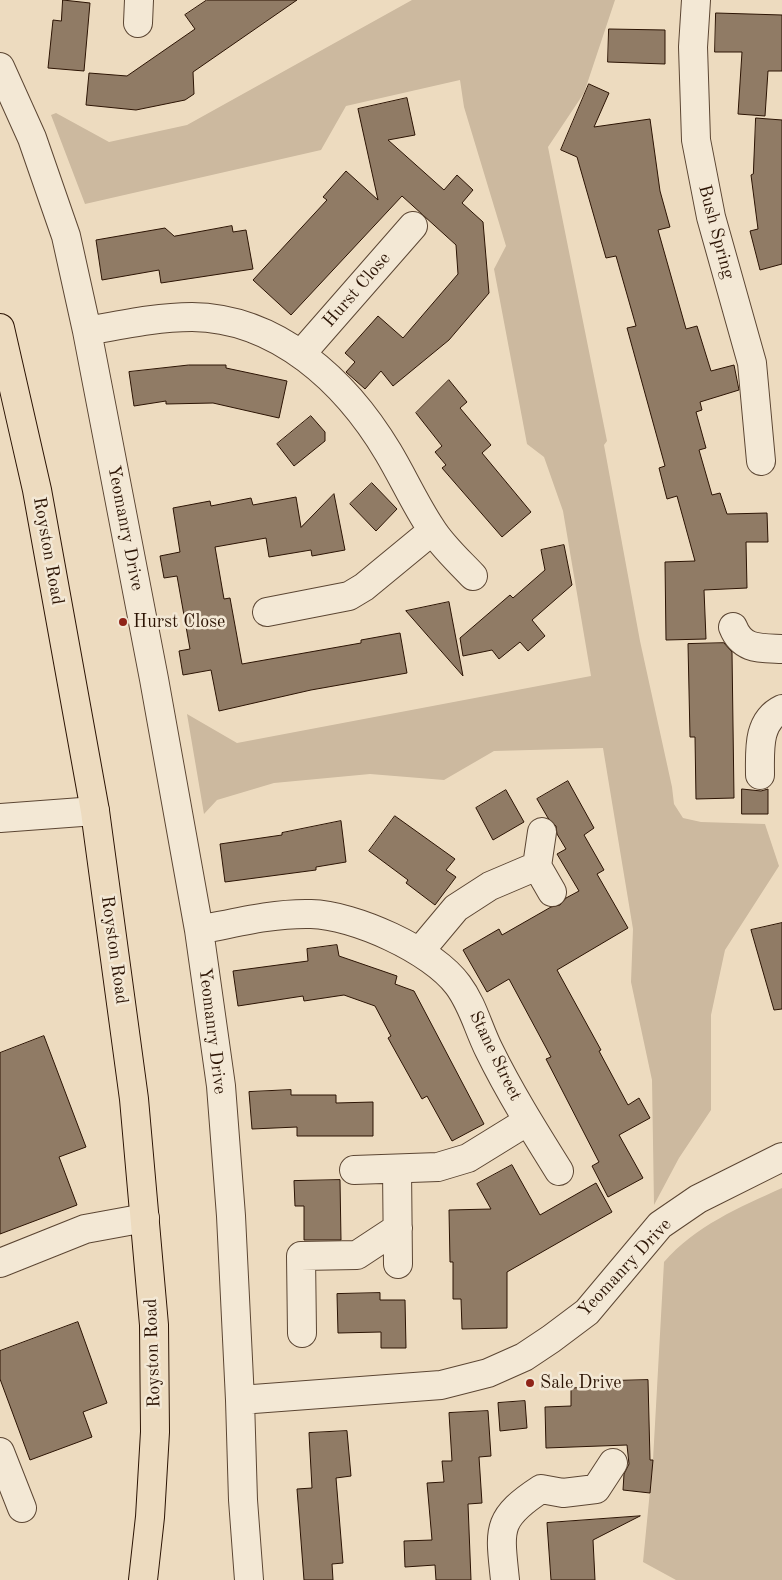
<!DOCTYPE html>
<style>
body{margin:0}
canvas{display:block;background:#eddbbf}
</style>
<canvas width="782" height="1580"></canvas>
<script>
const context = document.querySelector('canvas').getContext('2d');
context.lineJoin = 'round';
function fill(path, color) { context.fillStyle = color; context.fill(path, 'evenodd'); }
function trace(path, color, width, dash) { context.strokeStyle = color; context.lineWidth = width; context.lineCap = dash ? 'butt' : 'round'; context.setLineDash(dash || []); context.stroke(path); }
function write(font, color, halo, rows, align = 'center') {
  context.font = font + ' "Old Standard TT",serif'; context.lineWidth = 5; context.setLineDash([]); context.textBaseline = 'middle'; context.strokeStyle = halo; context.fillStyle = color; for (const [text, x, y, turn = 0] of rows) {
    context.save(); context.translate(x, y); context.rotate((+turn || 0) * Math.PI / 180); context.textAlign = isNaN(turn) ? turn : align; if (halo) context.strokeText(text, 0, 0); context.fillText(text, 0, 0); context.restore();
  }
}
fill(new Path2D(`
 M 412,0 L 615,0 L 584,93 L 548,147 L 607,441 L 604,445 L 640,641 L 672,787 L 674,804 L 683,818 L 701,822 L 765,824 L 779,866 L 725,950 L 711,1015 L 711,1110 L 679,1158 L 654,1205 L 652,1080 L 631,982 L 633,929 L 603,748 L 494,751 L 444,780 L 370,774 L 274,783 L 217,800 L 204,814 L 187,714 L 237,743 L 591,676 L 563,511 L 544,457 L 527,444 L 494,269 L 506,246 L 464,107 L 460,80 L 346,106 L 321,150 L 85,204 L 51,115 L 56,113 L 109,142 L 187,125 Z
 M 782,1188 L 782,1580 L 676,1580 L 643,1562 L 653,1460 L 664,1262 C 695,1226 740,1207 782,1188 Z`), '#ccb99f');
const building = new Path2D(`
 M 63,0 L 90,3 L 84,71 L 48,68 L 53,20 L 61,21 Z
 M 207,0 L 297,0 L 193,72 L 194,94 L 185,100 L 136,110 L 86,105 L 89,73 L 127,76 L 195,29 L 185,15 Z
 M 716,13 L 782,15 L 782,71 L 768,71 L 765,116 L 738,114 L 742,52 L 715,52 Z
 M 609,29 L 665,30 L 665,64 L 608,62 Z
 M 589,84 L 609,93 L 594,127 L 650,119 L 660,191 L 670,227 L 658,230 L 686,329 L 697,326 L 711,371 L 734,365 L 739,390 L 700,402 L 702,410 L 696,412 L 706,448 L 699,450 L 712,495 L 720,493 L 727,514 L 767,513 L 768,542 L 746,542 L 747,588 L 704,590 L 706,639 L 666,640 L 665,562 L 695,561 L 677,496 L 667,499 L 659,468 L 665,466 L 627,328 L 636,326 L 616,256 L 606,258 L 577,157 L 561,150 Z
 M 407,98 L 415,135 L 388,140 L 444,190 L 457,175 L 473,190 L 462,203 L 483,222 L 489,293 L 449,340 L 393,386 L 381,371 L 365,389 L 346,372 L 355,362 L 345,353 L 378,316 L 403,338 L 458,274 L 456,245 L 402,196 L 291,315 L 253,280 L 327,200 L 323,197 L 346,171 L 378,200 L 358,109 Z
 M 756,118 L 782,120 L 782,264 L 760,270 L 750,231 L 758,229 L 751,175 L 753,174 Z
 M 232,226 L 233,232 L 246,230 L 253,269 L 161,283 L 159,270 L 102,280 L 96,240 L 165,228 L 174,236 Z
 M 189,365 L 226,365 L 226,368 L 287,381 L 279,418 L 213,403 L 166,404 L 166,401 L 134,406 L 129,372 Z
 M 449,380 L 467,402 L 460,408 L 491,445 L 482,453 L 531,512 L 502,537 L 442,468 L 446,465 L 435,452 L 442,446 L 416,413 Z
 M 311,416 L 325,432 L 325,441 L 294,466 L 277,444 Z
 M 372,483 L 397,509 L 376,531 L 350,504 Z
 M 334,494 L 345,550 L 312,556 L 311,550 L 269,557 L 266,538 L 215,547 L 224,599 L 230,598 L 242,664 L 361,643 L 361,640 L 400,633 L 407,673 L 311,690 L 219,711 L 211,670 L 183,675 L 179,651 L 190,649 L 177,576 L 164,578 L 160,556 L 180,552 L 173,508 L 210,501 L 211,506 L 251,498 L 253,505 L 296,497 L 301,527 Z
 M 564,545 L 572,585 L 532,620 L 545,636 L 528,651 L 520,642 L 499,659 L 492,650 L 463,656 L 460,638 L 510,595 L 513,598 L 545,570 L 541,550 Z
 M 449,602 L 463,676 L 406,611 Z
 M 724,643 L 732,652 L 734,798 L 696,799 L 695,737 L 690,737 L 688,644 Z
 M 568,781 L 594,828 L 584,835 L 604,870 L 597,874 L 628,928 L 557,970 L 601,1050 L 599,1051 L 628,1105 L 639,1098 L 650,1118 L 619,1135 L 643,1178 L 608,1197 L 592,1166 L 599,1162 L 546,1059 L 551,1057 L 509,979 L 487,992 L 463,950 L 499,929 L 502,935 L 551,907 L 560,905 L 566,898 L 579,891 L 557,854 L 566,849 L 557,834 L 556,826 L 548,818 L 537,799 Z
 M 742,789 L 761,791 L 768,789 L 768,814 L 742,814 Z
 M 506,790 L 524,822 L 493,840 L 476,808 Z
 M 395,816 L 455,859 L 446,870 L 456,877 L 435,905 L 406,883 L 408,880 L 369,851 Z
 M 341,821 L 346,862 L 316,867 L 316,870 L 225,882 L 220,844 L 282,835 L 282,833 Z
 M 782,923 L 782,1009 L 774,1010 L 751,930 Z
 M 337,945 L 339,956 L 397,976 L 395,984 L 414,991 L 484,1124 L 452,1141 L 427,1096 L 422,1099 L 388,1038 L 391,1036 L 375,1006 L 344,995 L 304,1001 L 303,996 L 238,1006 L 233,971 L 308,961 L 307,949 Z
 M 44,1036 L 86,1147 L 59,1157 L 77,1205 L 0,1234 L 0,1053 Z
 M 291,1090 L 291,1095 L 336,1095 L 336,1103 L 373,1102 L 373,1136 L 297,1136 L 297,1127 L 252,1129 L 249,1092 Z
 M 512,1165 L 540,1215 L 596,1183 L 612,1212 L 507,1272 L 507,1328 L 462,1329 L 461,1299 L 453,1299 L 453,1262 L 450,1262 L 449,1210 L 491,1209 L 477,1184 Z
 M 340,1180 L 341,1240 L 304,1240 L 304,1206 L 295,1206 L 294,1181 Z
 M 380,1293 L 380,1300 L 405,1300 L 406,1348 L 381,1348 L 381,1332 L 338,1333 L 337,1294 Z
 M 78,1322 L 107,1403 L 83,1412 L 92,1437 L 30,1460 L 0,1379 L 0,1351 Z
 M 648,1380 L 650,1460 L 653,1460 L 650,1493 L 623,1490 L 624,1474 L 629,1464 L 627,1445 L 546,1448 L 545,1407 L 571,1406 L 571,1388 L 611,1386 L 611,1381 Z
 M 525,1401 L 527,1428 L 500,1431 L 498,1403 Z
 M 488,1411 L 491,1456 L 479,1457 L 482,1503 L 468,1504 L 471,1580 L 436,1580 L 435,1565 L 405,1567 L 404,1541 L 432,1540 L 427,1483 L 444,1482 L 442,1461 L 452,1461 L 449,1413 Z
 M 347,1431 L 351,1476 L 336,1478 L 343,1563 L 332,1564 L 333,1580 L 304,1580 L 297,1489 L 312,1488 L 309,1433 Z
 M 640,1516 L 593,1540 L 595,1580 L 551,1580 L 547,1523 Z`);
fill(building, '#907b65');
trace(building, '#2c1404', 1);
const minor = new Path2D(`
 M 696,0 L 693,47 L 696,140 L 711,217 L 752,363 L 761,461
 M 138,23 L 139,0
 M 0,67 L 32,138 L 66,236 L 87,331 L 154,679 L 199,930 L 221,1086 L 231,1216 L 240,1400 L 243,1500 L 249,1580
 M 87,331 C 121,325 157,317 192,317 C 278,318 346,382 388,452 C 403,477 415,504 431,528 C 442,546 459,561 473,576
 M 301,354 L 413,226
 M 267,612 L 349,596 L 364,587 L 432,531
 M 733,627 C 742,650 760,648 782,649
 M 760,775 C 760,751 757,721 782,709
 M 0,818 L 95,811
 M 542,832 L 537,866 L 552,892
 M 199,930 C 235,923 273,913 311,914 C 354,915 432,950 458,985 C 473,1005 478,1028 489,1050 C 509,1091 534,1131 559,1171
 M 420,951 L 456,908 L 490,886 L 537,866
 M 397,1169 L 398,1264
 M 354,1170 L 438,1167 L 468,1158 L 528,1121
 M 0,1263 L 85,1229 L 145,1218
 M 302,1333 L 301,1256 L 357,1255 L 398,1228
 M 240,1400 L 441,1385 L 488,1373 L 524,1357 L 551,1339 L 587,1312 L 660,1225 L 698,1199 L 782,1157
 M 0,1452 L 22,1508
 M 505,1580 C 500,1530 495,1519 541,1489 L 563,1493 L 596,1489 L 613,1463`);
const major = new Path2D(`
 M 0,328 L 37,490 L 95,811 L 134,1099 L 154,1325 L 155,1432 L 150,1517 L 143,1580`);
trace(minor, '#5c4633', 30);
trace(major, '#2c1404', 30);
trace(minor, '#f3e8d5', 28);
trace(major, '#eddbbf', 28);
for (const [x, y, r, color] of [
 [123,622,5,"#8f2418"],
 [530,1383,5,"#8f2418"]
]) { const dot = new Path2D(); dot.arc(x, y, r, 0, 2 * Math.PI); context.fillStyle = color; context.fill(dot); trace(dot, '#f3e8d5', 2); }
write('18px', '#2c1404', '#f3e8d5', [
 ["Bush Spring",716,232,75],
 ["Hurst Close",357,290,-49],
 ["Yeomanry Drive",125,528,79],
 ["Royston Road",48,551,80],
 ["Royston Road",114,950,82],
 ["Yeomanry Drive",212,1031,83],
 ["Stane Street",495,1056,64],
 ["Yeomanry Drive",625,1268,-47],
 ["Royston Road",153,1353,-92]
]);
write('18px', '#2c1404', '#f3e8d5', [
 ["Hurst Close",133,622],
 ["Sale Drive",540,1383]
], 'left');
</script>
